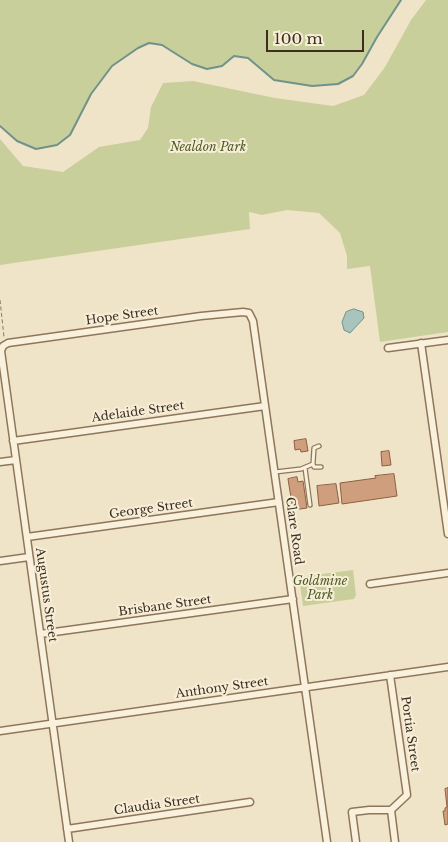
<!DOCTYPE html>
<style>
body{margin:0}
#map{position:relative;width:448px;height:842px;overflow:hidden;background:#f0e4c8;font-family:"Libre Baskerville",serif}
canvas{display:block}
.scale{position:absolute;left:266px;top:30px;width:98px;height:22px;box-sizing:border-box;border:2px solid #3d2e20;border-top:0;padding-left:6px;font-size:15px;line-height:18px;white-space:nowrap;color:#3d2e20;-webkit-text-stroke:4px #f7eed8;paint-order:stroke}
</style>
<div id="map">
<canvas width="448" height="842"></canvas>
<div class="scale">100 m</div>
</div>
<script>
const context = document.querySelector('canvas').getContext('2d');
context.lineJoin = 'round';
function fill(path, color) { context.fillStyle = color; context.fill(path, 'evenodd'); }
function trace(path, color, width, dash) { context.strokeStyle = color; context.lineWidth = width; context.lineCap = dash ? 'butt' : 'round'; context.setLineDash(dash || []); context.stroke(path); }
function write(font, color, halo, rows, align = 'center') {
  context.font = font + ' "Libre Baskerville",serif'; context.lineWidth = 4; context.setLineDash([]); context.textBaseline = 'middle'; context.strokeStyle = halo; context.fillStyle = color; for (const [text, x, y, turn = 0] of rows) {
    context.save(); context.translate(x, y); context.rotate((+turn || 0) * Math.PI / 180); context.textAlign = isNaN(turn) ? turn : align; if (halo) context.strokeText(text, 0, 0); context.fillText(text, 0, 0); context.restore();
  }
}
fill(new Path2D(`
 M 0,0 L 401,0 L 377,37 L 362,64 L 353,76 L 338,84 L 312,86 L 274,80 L 248,58 L 234,56 L 222,66 L 207,69 L 192,64 L 162,45 L 149,43 L 138,48 L 112,66 L 91,94 L 70,135 L 57,145 L 36,149 L 17,141 L 0,126 Z
 M 426,0 L 448,0 L 448,332 L 380,342 L 370,266 L 347,269 L 347,256 L 340,233 L 319,213 L 287,210 L 262,215 L 249,212 L 250,229 L 0,265 L 0,139 L 23,166 L 63,172 L 99,147 L 140,140 L 148,128 L 151,107 L 163,83 L 193,81 L 275,98 L 333,106 L 364,95 L 385,67 L 411,20 Z
 M 353,570 L 356,595 L 354,599 L 303,606 L 299,577 Z`), '#c9cf9b');
const water = new Path2D(`
 M 354,309 L 363,312 L 364,318 L 350,333 L 344,330 L 342,322 L 346,312 Z`);
fill(water, '#a9c4bc');
trace(water, '#6f938a', 1);
trace(new Path2D(`
 M 0,126 L 17,141 L 36,149 L 57,145 L 70,135 L 91,94 L 112,66 L 138,48 L 149,43 L 162,45 L 192,64 L 207,69 L 222,66 L 234,56 L 248,58 L 274,80 L 312,86 L 338,84 L 353,76 L 362,64 L 377,37 L 401,0`), '#6f938a', 2);
const building = new Path2D(`
 M 306,439 L 308,451 L 301,452 L 300,449 L 295,450 L 294,441 Z
 M 389,451 L 391,465 L 382,466 L 381,452 Z
 M 394,474 L 397,496 L 342,504 L 340,483 L 376,478 L 375,476 Z
 M 297,477 L 298,482 L 303,481 L 307,508 L 293,510 L 288,479 Z
 M 336,484 L 339,503 L 319,506 L 317,486 Z
 M 448,788 L 448,824 L 445,825 L 443,811 L 445,811 L 445,808 L 447,807 L 445,789 Z`);
fill(building, '#cf9f7d');
trace(building, '#8d5f41', 1);
const lane = new Path2D(`
 M 313,464 L 314,448 L 319,446
 M 313,464 L 314,467 L 321,467
 M 305,468 L 310,505
 M 275,472 L 301,469 L 313,464`);
const street = new Path2D(`
 M 421,343 L 448,534
 M 388,348 L 448,340
 M 13,441 L 265,406
 M 0,462 L 16,460
 M 27,537 L 279,502
 M 0,561 L 29,557
 M 370,584 L 448,573
 M 40,634 L 293,599
 M 0,731 L 448,667
 M 391,810 L 395,842
 M 67,829 L 250,802
 M 69,842 L 1,351 L 3,346 L 8,343 L 201,316 L 243,312 L 249,313 L 253,321 L 327,842
 M 356,842 L 352,812 L 369,810 L 391,810 L 407,795 L 390,675`);
trace(lane, '#8d765c', 5.5);
trace(street, '#8d765c', 9);
trace(new Path2D(`
 M 0,300 L 4,337`), '#8d765c', 1, [4, 2.5]);
trace(lane, '#faf1dc', 3);
trace(street, '#faf1dc', 6);
write('italic 12px', '#4d5a26', '#f7eed8', [
 ["Nealdon Park",208,148],
 ["Goldmine",320,582],
 ["Park",320,596]
]);
write('12px', '#3d2e20', '#f7eed8', [
 ["Hope Street",122,316,-8],
 ["Adelaide Street",138,412,-8],
 ["George Street",151,509,-8],
 ["Clare Road",294,531,82],
 ["Augustus Street",46,595,82],
 ["Brisbane Street",165,606,-8],
 ["Anthony Street",222,688,-8],
 ["Portia Street",410,734,82],
 ["Claudia Street",157,805,-8]
]);
</script>
